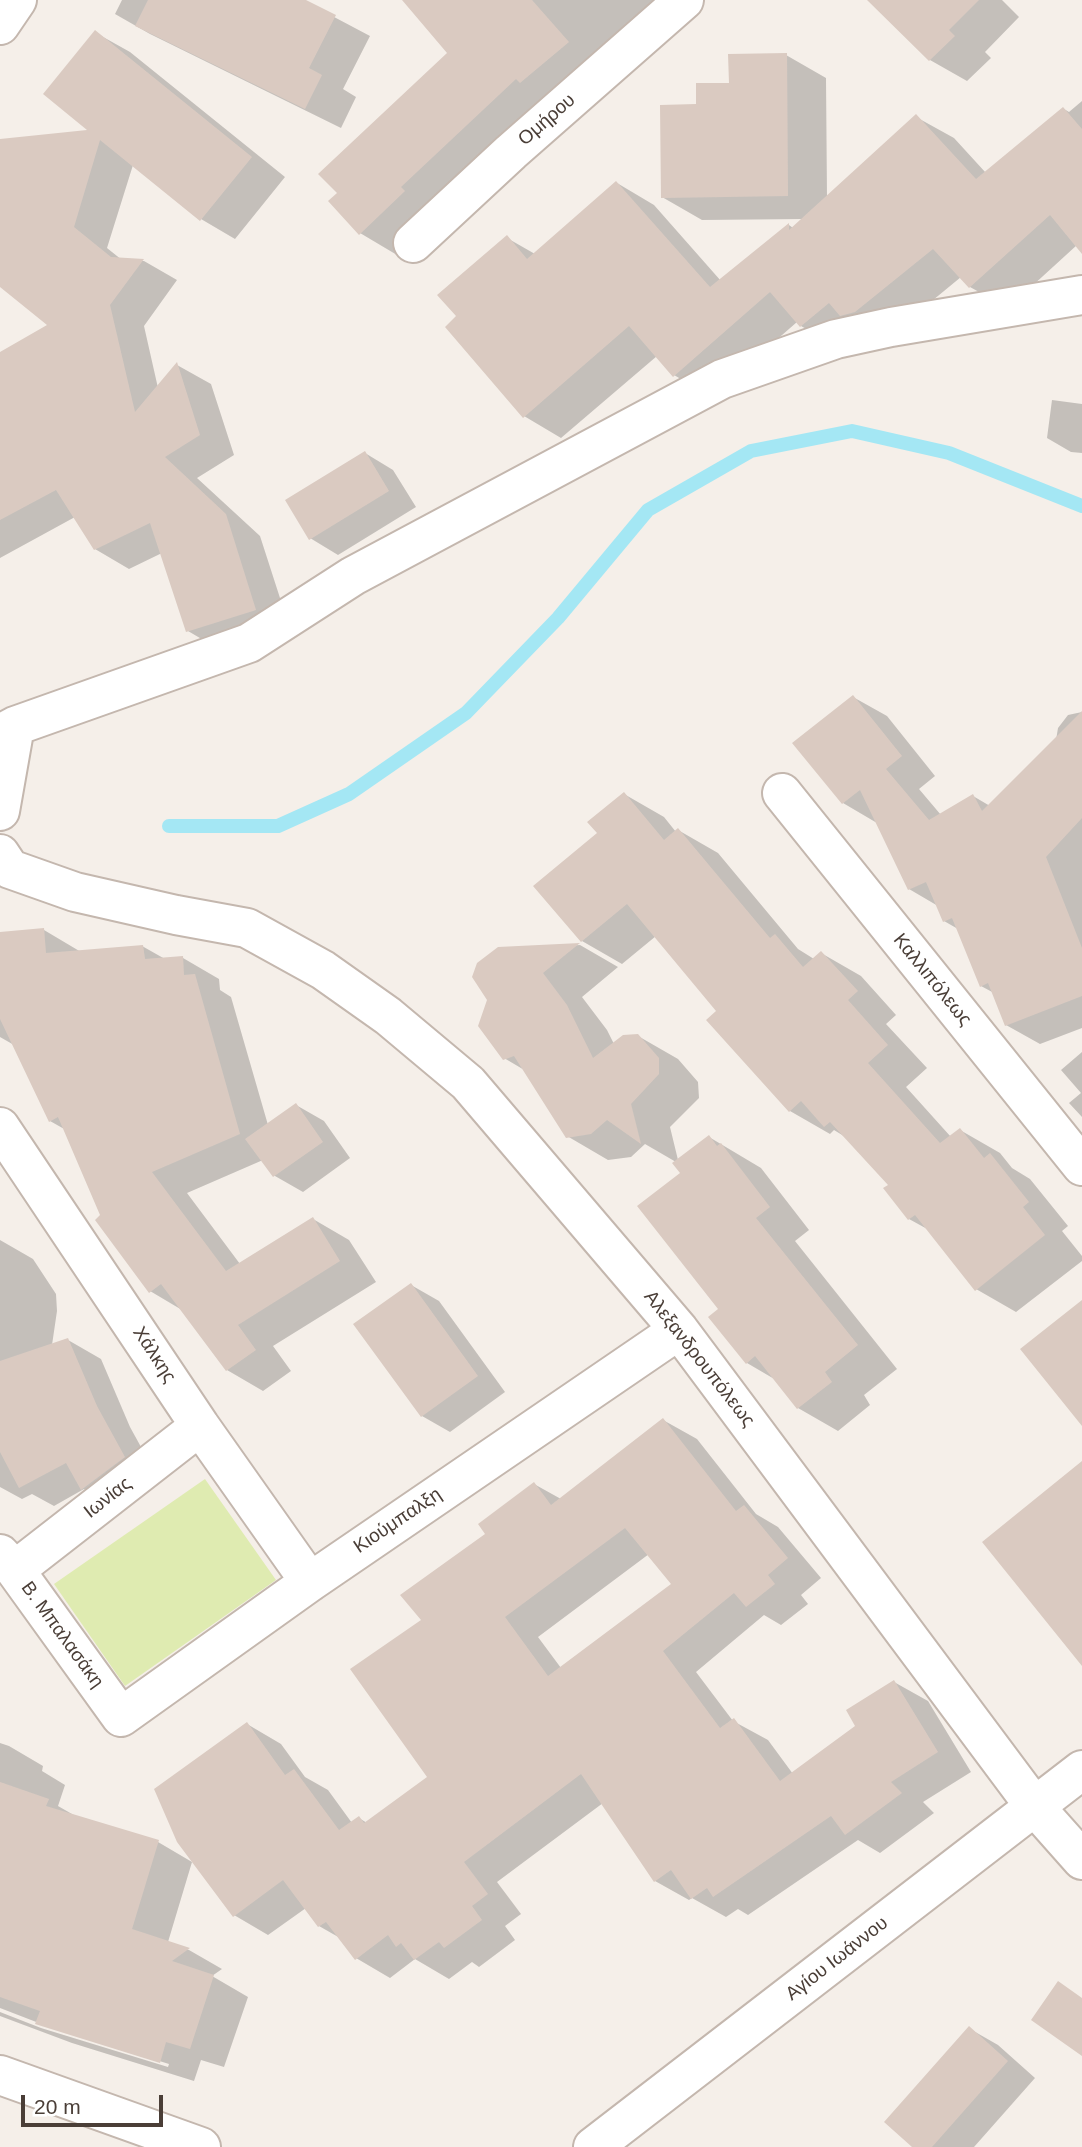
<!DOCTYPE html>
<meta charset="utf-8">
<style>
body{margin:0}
#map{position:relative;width:1082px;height:2147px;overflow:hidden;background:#f5efe9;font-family:Arial,sans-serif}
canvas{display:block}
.scale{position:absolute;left:21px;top:2095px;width:142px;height:32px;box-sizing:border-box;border:4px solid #4a3e37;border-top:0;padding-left:9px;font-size:21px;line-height:24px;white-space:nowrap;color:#4a3e37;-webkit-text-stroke:5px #fff;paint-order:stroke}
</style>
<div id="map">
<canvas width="1082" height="2147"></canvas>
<div class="scale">20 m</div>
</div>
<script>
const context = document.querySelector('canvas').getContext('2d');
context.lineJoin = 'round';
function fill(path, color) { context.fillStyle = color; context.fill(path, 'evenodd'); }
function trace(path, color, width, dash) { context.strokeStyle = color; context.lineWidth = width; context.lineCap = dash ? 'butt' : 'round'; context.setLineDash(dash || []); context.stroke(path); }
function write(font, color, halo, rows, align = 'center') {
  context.font = font + ' Arial,sans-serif'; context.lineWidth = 5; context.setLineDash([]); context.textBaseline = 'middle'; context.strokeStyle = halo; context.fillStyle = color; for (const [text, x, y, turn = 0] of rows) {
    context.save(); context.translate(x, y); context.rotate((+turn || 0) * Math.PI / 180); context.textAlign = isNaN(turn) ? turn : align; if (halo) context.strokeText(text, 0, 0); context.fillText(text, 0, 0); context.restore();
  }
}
fill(new Path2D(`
 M 205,1479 L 276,1580 L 125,1686 L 54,1584 Z`), '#dfebb1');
fill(new Path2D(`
 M 122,0 L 302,0 L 370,36 L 343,89 L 356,97 L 341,128 L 150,34 L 115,14 Z
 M 410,0 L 679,0 L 397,255 L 360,233 L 339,193 L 450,53 Z
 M 870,0 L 1002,0 L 1019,17 L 985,52 L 991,58 L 967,81 L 930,60 Z
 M 96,33 L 130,52 L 285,177 L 235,239 L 201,219 L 133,165 L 107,248 L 122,260 L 144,261 L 177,280 L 144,326 L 158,388 L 177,365 L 211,384 L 234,455 L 197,478 L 260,536 L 290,629 L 222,651 L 188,631 L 162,553 L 129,569 L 95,549 L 75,517 L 0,558 L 0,354 L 50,325 L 0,286 L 0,140 L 91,131 Z
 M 786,55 L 826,78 L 827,197 L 916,117 L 954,138 L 986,173 L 1064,109 L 1069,112 L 1082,101 L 1082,251 L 1077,245 L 1008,308 L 970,287 L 961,277 L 893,333 L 838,347 L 801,326 L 797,322 L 711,397 L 674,375 L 657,356 L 561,438 L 524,416 L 459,317 L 507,238 L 535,254 L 617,183 L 654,205 L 721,281 L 789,225 L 793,228 L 804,219 L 702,220 L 662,197 L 698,106 L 731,84 Z
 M 1052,400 L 1082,404 L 1082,453 L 1071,452 L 1047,438 Z
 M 365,453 L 393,470 L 416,507 L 338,555 L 310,538 Z
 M 853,697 L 887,716 L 935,776 L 919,789 L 941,815 L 973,796 L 990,806 L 1056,740 L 1058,728 L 1068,715 L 1082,712 L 1082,1028 L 1040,1044 L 1006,1025 L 994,993 L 981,986 L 958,929 L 944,921 L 938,906 L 909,889 L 877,823 L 843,803 Z
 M 624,794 L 664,817 L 676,832 L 678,830 L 718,853 L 798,949 L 814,959 L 821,953 L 861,976 L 896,1015 L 886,1024 L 927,1068 L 906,1087 L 951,1137 L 960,1130 L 1000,1153 L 1012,1168 L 1030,1179 L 1068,1226 L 1062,1231 L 1082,1256 L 1082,1261 L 1016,1312 L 976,1289 L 929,1230 L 909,1219 L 890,1185 L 847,1138 L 834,1130 L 830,1134 L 790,1111 L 708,1020 L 719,1011 L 656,936 L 622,964 L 582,941 L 600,834 Z
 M 44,930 L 81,952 L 142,946 L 165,959 L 183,958 L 219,979 L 220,990 L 231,997 L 268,1125 L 296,1105 L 324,1121 L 350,1158 L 303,1192 L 275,1176 L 263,1160 L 187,1193 L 240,1264 L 313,1219 L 349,1240 L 376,1282 L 273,1346 L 291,1371 L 263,1391 L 227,1370 L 182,1310 L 150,1291 L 103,1216 L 66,1130 L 50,1121 L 14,1045 L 0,1037 L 0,934 Z
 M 580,945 L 618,967 L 582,997 L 607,1030 L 614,1044 L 638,1036 L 678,1059 L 698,1082 L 699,1098 L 670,1127 L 678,1160 L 709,1137 L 761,1168 L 809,1230 L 795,1241 L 897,1369 L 864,1395 L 870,1405 L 838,1431 L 798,1408 L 776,1380 L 747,1363 L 682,1174 L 676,1162 L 645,1144 L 631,1157 L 608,1160 L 567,1136 L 526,1071 L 504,1058 L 489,1000 L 499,949 Z
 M 1082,1052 L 1082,1117 L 1069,1103 L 1081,1093 L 1061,1070 Z
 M 0,1240 L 33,1259 L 56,1294 L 57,1311 L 52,1345 L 68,1340 L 101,1359 L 130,1427 L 157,1476 L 115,1507 L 84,1489 L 54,1506 L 32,1494 L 22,1499 L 0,1487 Z
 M 411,1285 L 439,1301 L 505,1392 L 450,1432 L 422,1416 Z
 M 663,1420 L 697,1439 L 756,1514 L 778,1527 L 821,1578 L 801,1595 L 808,1604 L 781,1625 L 764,1615 L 696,1672 L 733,1721 L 768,1740 L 793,1774 L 857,1726 L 894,1682 L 928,1701 L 971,1772 L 923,1802 L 934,1813 L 880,1853 L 858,1840 L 748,1915 L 738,1909 L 726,1917 L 692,1898 L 689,1900 L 655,1881 L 603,1803 L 497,1882 L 521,1914 L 505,1926 L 515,1940 L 479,1967 L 472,1962 L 449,1979 L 415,1959 L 390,1978 L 356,1958 L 340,1938 L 319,1926 L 306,1908 L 268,1935 L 234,1915 L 247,1724 L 281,1744 L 305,1777 L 328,1790 L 352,1823 L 359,1818 L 367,1823 L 429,1777 L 424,1620 L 487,1534 L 534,1484 L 561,1499 ZM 649,1554 L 674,1584 L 561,1668 L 538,1637 Z
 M 0,1743 L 9,1746 L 43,1766 L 42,1771 L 65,1785 L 58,1806 L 79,1818 L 158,1842 L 192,1862 L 168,1942 L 189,1950 L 222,1969 L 212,1976 L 248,1997 L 224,2067 L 201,2060 L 194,2081 L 72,2043 L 0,2016 L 0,2012 L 41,2028 L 168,2067 L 169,2064 L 44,2025 L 0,2008 Z
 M 970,2029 L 998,2045 L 1035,2078 L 974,2147 L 915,2147 Z`), '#0003');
trace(new Path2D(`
 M 169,826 L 278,826 L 349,794 L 466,713 L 558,618 L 648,510 L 751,451 L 852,431 L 949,453 L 1082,506`), '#a4e7f4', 14);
fill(new Path2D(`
 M 148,0 L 306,0 L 336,15 L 309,68 L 322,75 L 305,109 L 135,26 Z
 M 402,0 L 532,0 L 569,42 L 520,83 L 516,79 L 401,187 L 405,191 L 359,235 L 328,201 L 337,193 L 318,174 L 447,53 Z
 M 867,0 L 979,0 L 949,30 L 955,36 L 929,61 Z
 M 95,30 L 252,157 L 200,221 L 100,140 L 74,227 L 111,257 L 144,259 L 110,305 L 135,412 L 177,362 L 200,435 L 165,457 L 226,514 L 256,610 L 186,632 L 150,523 L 94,550 L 56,490 L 0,520 L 0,352 L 47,325 L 0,287 L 0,139 L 87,130 L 43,94 Z
 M 787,53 L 788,196 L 661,198 L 660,105 L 696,104 L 696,83 L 729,83 L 728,54 Z
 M 1063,107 L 1082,129 L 1082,254 L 1050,215 L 969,288 L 933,249 L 855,312 L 840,316 L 829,303 L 800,327 L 770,292 L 673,377 L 629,326 L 523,418 L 445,327 L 456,316 L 437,295 L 507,235 L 527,259 L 616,181 L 710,287 L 789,223 L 789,230 L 916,114 L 976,179 Z
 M 365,451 L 389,491 L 309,540 L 285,500 Z
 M 853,695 L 902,756 L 886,769 L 929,820 L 973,794 L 982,811 L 1082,711 L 1082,818 L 1046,857 L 1082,948 L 1082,996 L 1005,1026 L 988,983 L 980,987 L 952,918 L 943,922 L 926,882 L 908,890 L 860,790 L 842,804 L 792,743 Z
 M 624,792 L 664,840 L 678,828 L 770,938 L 775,934 L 803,967 L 821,951 L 858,991 L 848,1000 L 888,1045 L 868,1063 L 940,1143 L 960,1128 L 984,1158 L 990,1153 L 1029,1202 L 1023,1207 L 1045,1235 L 975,1291 L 915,1215 L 908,1220 L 883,1188 L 888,1185 L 830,1122 L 824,1127 L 801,1101 L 789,1112 L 706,1020 L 716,1011 L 627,904 L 581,942 L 533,886 L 597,833 L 587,822 Z
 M 44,928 L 46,953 L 143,945 L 145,959 L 183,956 L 184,975 L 195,974 L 240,1134 L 152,1172 L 226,1271 L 313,1217 L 340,1261 L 238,1325 L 256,1350 L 226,1371 L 161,1284 L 149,1293 L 95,1220 L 100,1215 L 58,1117 L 49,1122 L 0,1019 L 0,932 Z
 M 580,943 L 543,973 L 567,1005 L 593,1058 L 623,1035 L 638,1034 L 659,1058 L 659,1074 L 631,1104 L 641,1144 L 607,1120 L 591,1134 L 566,1138 L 514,1056 L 503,1060 L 478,1026 L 487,1000 L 472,977 L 477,963 L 498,947 Z
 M 296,1103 L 323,1142 L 273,1177 L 245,1139 Z
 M 709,1135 L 717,1146 L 721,1143 L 770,1207 L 756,1218 L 858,1345 L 825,1372 L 832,1382 L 797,1409 L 755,1356 L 746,1364 L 708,1317 L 718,1309 L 637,1206 L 680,1173 L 672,1163 Z
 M 411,1283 L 478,1376 L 421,1417 L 353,1324 Z
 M 1082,1300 L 1082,1426 L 1020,1349 Z
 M 68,1338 L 97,1406 L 125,1457 L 81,1490 L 66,1463 L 19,1488 L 0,1452 L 0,1361 Z
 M 663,1418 L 736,1511 L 744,1505 L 788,1558 L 768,1575 L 775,1584 L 746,1607 L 734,1593 L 663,1651 L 720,1728 L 734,1718 L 780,1781 L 855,1726 L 846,1710 L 894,1680 L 938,1752 L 891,1782 L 902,1793 L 845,1835 L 831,1816 L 713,1897 L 707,1888 L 691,1899 L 671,1870 L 654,1882 L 581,1774 L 464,1862 L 488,1894 L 472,1906 L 482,1920 L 444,1948 L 439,1942 L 414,1960 L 401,1943 L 396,1947 L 388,1935 L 355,1960 L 326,1922 L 318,1927 L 283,1880 L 233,1917 L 177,1842 L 154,1789 L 247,1722 L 285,1775 L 294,1769 L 339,1830 L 359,1816 L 364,1823 L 427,1777 L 350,1669 L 421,1620 L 400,1595 L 485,1534 L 478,1524 L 534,1482 L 551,1505 ZM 625,1528 L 671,1584 L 548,1676 L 505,1617 Z
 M 1082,1461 L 1082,1666 L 982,1542 Z
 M 0,1782 L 49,1799 L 46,1806 L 159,1840 L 132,1929 L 190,1948 L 172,1961 L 214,1975 L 190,2049 L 166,2042 L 160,2063 L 35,2024 L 40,2011 L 0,1997 Z
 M 1058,1981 L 1082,1998 L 1082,2056 L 1031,2020 Z
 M 969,2026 L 1008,2061 L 932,2147 L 912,2147 L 884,2122 Z`), '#dacac1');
const minor = new Path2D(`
 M 0,25 L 17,0
 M 413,243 L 511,152 L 684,0
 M 0,734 L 15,726 L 249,643 L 353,576 L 722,379 L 836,339 L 891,327 L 1082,295
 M 782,793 L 1082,1166
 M 0,811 L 15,726
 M 0,854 L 10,869 L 75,892 L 176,915 L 247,928 L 323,970 L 388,1016 L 468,1083 L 679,1330 L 1035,1807 L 1082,1860
 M 0,1127 L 200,1426 L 310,1582
 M 0,1554 L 15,1570 L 121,1717 L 310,1582 L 679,1330
 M 15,1570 L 200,1426
 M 0,2075 L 201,2147
 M 593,2147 L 1082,1770`);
trace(minor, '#c4b7ae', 42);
trace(minor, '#fff', 38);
write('19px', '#4a3e37', '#fff', [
 ["Ομήρου",547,120,-41],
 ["Καλλιπόλεως",932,980,51],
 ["Χάλκης",154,1355,57],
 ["Αλεξανδρουπόλεως",699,1359,52],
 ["Ιωνίας",108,1498,-38],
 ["Κιούμπαλξη",398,1521,-34],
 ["Β. Μπαλασάκη",62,1635,54],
 ["Αγίου Ιωάννου",837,1959,-38]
]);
</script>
